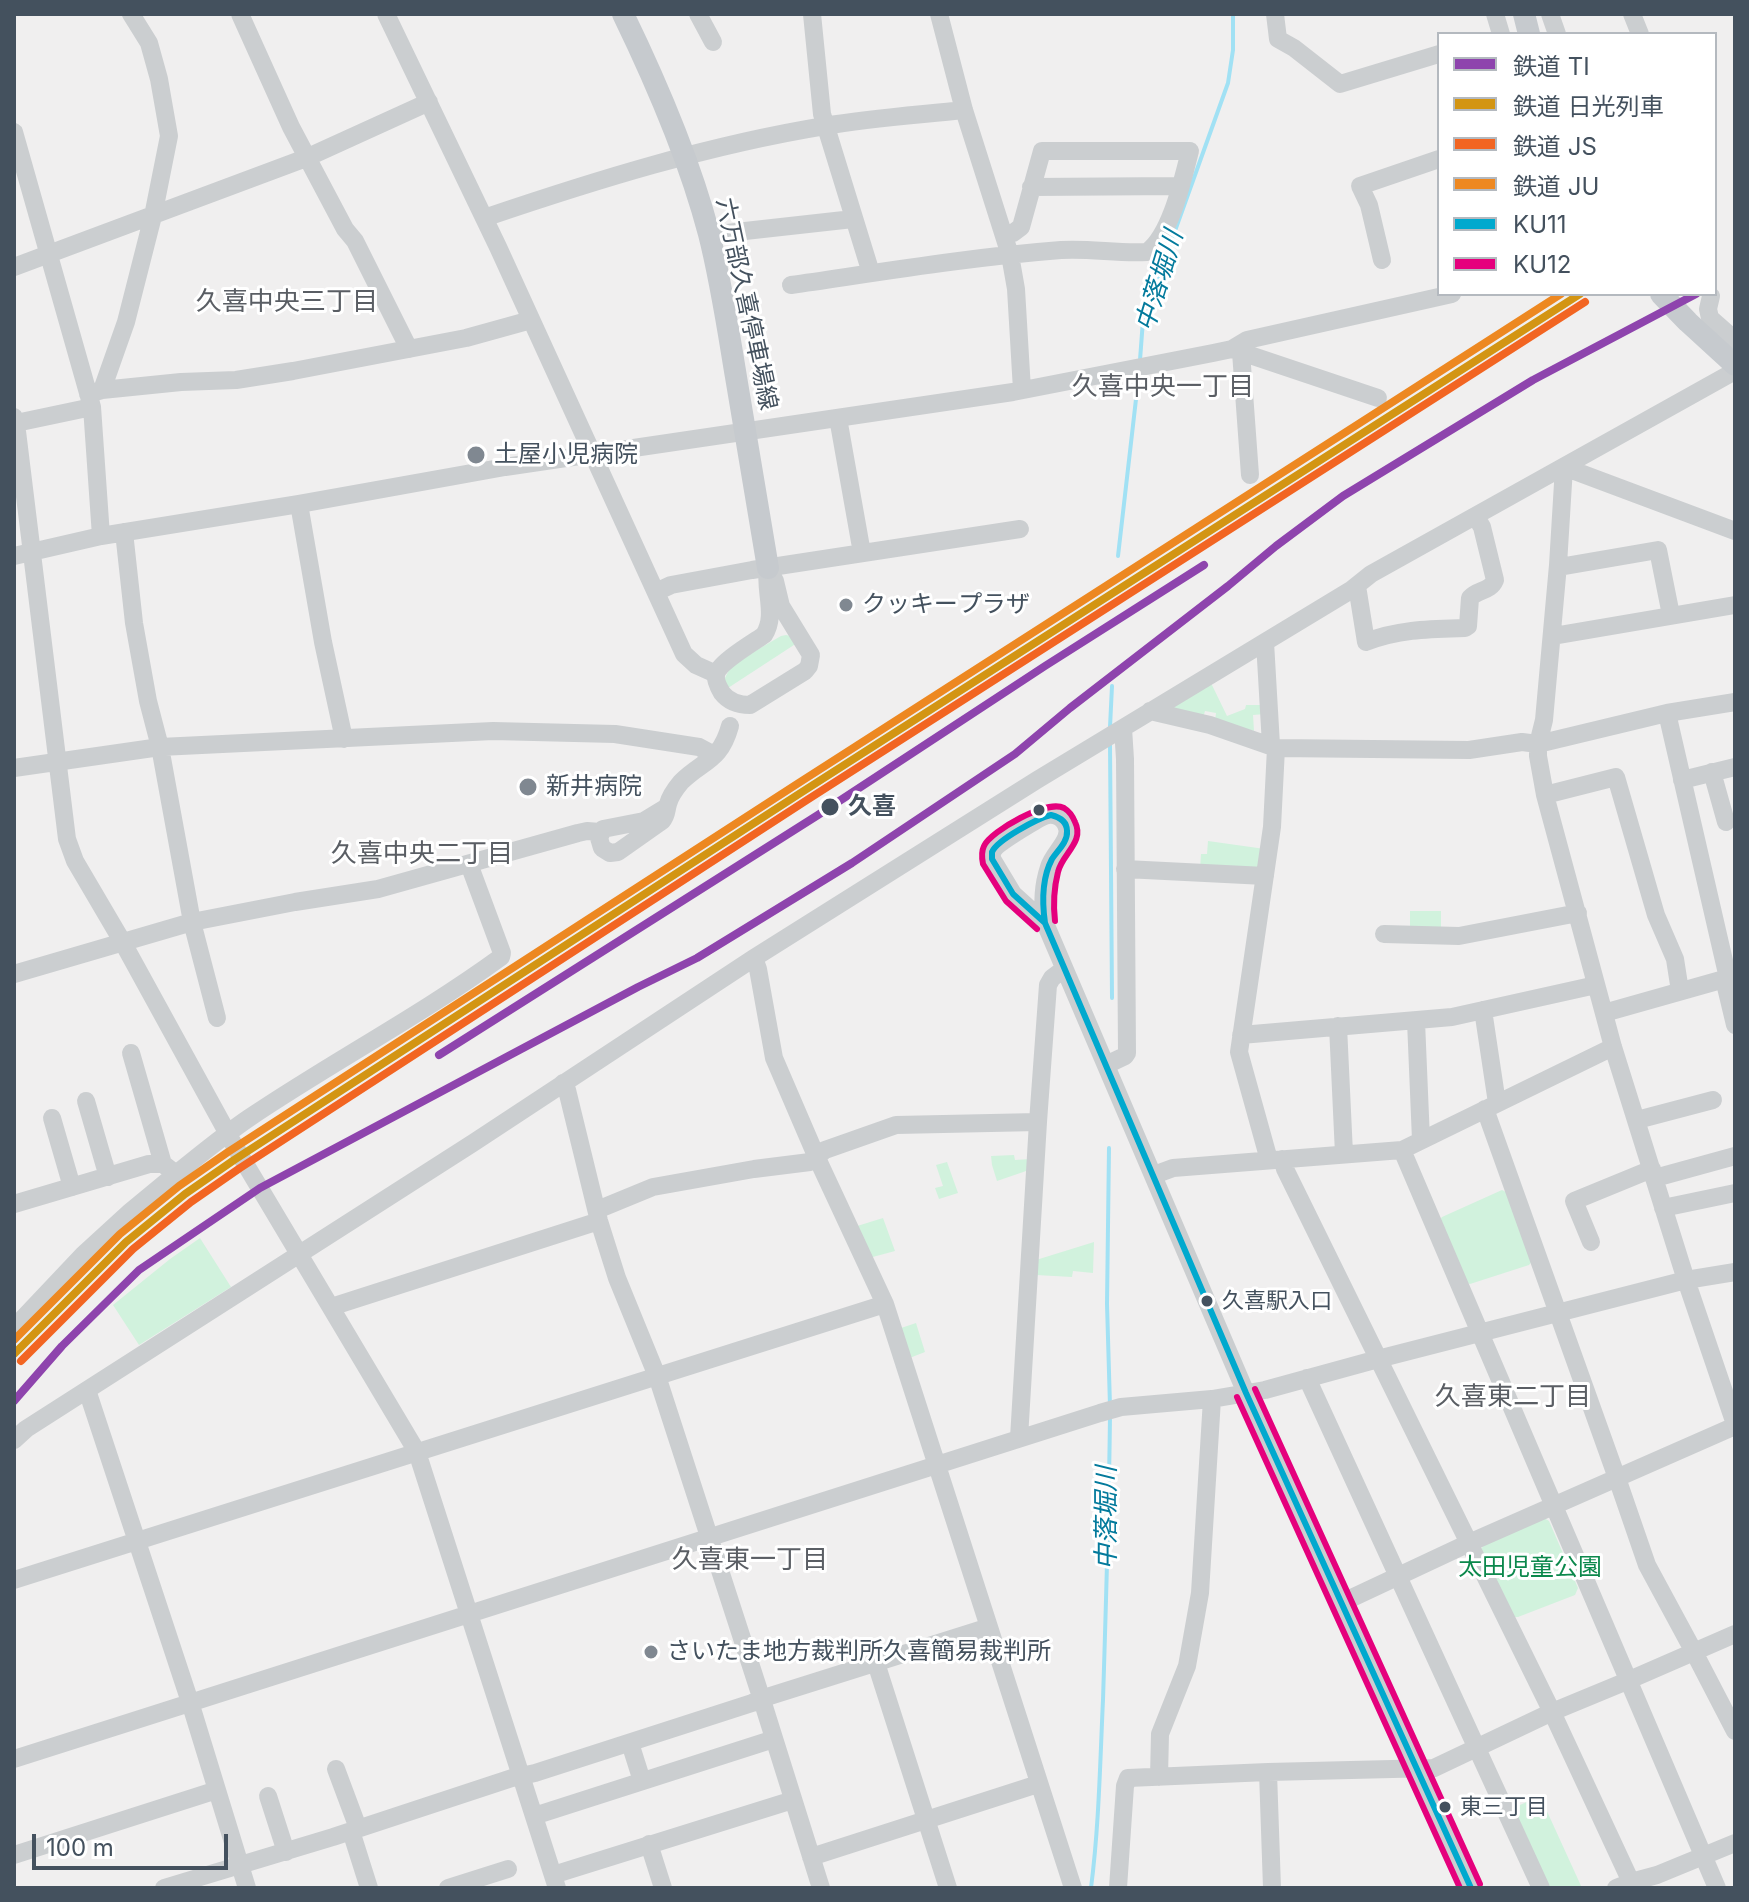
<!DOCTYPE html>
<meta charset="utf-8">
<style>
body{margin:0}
#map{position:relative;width:1749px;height:1902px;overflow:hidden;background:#f0efef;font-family:Inter,"Noto Sans JP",sans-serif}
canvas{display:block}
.frame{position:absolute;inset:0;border:16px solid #44515e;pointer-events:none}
.legend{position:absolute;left:1437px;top:32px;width:280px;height:264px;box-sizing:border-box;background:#fff;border:2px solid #b4b9bf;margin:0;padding:10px 14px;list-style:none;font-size:24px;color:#44515e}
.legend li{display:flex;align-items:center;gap:16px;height:40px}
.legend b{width:40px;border:2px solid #b4b9bf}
.scale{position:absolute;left:32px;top:1834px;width:196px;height:36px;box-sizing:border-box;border:4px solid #44515e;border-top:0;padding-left:10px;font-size:24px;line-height:28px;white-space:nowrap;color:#44515e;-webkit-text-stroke:6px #fff;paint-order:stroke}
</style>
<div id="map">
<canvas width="1749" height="1902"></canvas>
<div class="frame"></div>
<ul class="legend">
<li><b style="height:10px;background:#8e44ad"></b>鉄道 TI</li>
<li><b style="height:10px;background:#d39513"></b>鉄道 日光列車</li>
<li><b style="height:10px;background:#f26522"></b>鉄道 JS</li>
<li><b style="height:10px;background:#ed8821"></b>鉄道 JU</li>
<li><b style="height:10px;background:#00a9ce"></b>KU11</li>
<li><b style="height:10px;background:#e5007d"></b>KU12</li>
</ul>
<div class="scale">100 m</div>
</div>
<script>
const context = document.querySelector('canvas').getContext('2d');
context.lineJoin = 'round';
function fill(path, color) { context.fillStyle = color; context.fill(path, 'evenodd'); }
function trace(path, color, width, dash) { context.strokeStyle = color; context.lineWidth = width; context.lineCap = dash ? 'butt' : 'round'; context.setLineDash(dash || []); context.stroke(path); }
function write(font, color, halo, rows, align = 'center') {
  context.font = font + ' Inter,"Noto Sans JP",sans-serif'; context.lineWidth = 6; context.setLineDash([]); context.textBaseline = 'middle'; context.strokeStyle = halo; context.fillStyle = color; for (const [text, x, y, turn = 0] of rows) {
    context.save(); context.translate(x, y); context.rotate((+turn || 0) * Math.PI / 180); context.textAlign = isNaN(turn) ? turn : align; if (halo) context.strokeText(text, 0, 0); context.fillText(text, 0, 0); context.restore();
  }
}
fill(new Path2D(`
 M 786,635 L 790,636 L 797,643 L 728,688 L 723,682 L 730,668 L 736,662 L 781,636 Z
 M 1211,683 L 1227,716 L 1245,709 L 1246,705 L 1265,705 L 1265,714 L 1253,715 L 1254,731 L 1215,721 L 1216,713 L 1205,711 L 1203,718 L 1168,708 Z
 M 1208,841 L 1265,849 L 1262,872 L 1200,870 L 1201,854 L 1207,854 Z
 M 1410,911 L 1441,911 L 1441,932 L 1410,932 Z
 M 1014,1155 L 1015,1160 L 1030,1159 L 1029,1170 L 997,1181 L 992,1165 L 991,1156 Z
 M 947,1162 L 958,1193 L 939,1199 L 935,1188 L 943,1186 L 936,1165 Z
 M 1502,1190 L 1508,1193 L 1533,1260 L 1529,1265 L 1470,1284 L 1465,1282 L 1438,1222 L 1442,1217 Z
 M 883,1218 L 895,1251 L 869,1258 L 854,1227 Z
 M 200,1238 L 231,1287 L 139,1345 L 113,1305 L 170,1259 Z
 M 1094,1242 L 1093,1273 L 1073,1271 L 1072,1277 L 1036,1275 L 1036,1260 Z
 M 916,1323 L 925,1352 L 907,1359 L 898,1329 Z
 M 1544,1518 L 1549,1521 L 1578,1588 L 1575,1595 L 1518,1617 L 1512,1617 L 1481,1549 L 1485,1544 Z
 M 1540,1796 L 1582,1888 L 1546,1888 L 1511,1809 Z`), '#d1f2dd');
trace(new Path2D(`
 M 1140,360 L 1143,320 L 1228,83 L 1233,50 L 1233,14
 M 1118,556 L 1139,373
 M 1110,727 L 1112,686
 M 1110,744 L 1112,998
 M 1109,1148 L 1107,1304 L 1110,1406
 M 1091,1888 C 1099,1826 1100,1763 1103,1700 C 1106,1605 1109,1510 1110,1415`), '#a1e1f4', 4);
trace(new Path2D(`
 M 240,14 L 291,127 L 345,229 L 355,241 L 409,349
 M 386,14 L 498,247 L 684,654 L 696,665 L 716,674
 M 698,14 L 713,42
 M 812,14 L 822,114 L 871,273
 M 939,14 L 964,110 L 1010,255 L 1016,289 L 1022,390
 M 1275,14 L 1278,39 L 1294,48 L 1340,84 L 1439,54
 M 1495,14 L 1501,34
 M 1550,14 L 1557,34
 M 1632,14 L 1640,34
 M 14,132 L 92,407 L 101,536
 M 1031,187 L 1181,186
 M 484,218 C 596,180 709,145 825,126 C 871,118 918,115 964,110
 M 709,235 L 853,219
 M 1382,260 L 1369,205 L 1360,186 L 1439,159
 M 14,267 L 306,158 L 429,102
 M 791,285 C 881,272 971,257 1061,250 C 1090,248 1119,254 1147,252 C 1171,235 1183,178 1190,151 L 1042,151 L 1021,227 L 1013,233 L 1004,235
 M 1711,296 L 1708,309 L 1710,318 L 1735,340
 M 1232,349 L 1378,398
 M 1241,352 L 1250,475
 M 102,390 L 126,322 L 153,216 L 169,136 L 159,79 L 149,43 L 131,14
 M 88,394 L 102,390 L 181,382 L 236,380 L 293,371 L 466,338 L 531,320
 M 14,417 L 16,423 L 67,839 L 75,861 L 122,941 L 234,1145 L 417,1452 L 557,1888
 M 838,418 L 862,553
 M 16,423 L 92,407
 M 1564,467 L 1558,565 L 1544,720 L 1538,744 L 1538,756 L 1545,795 L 1613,1047 L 1686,1280 L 1735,1424
 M 1564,467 L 1735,531
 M 299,504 L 323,642 L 344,739
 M 124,532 L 134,623 L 148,701 L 160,747 L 192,922 L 217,1018
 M 14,556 L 101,536 L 299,504 L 505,467 L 1013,392 L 1213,353 L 1232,349 L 1247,340 L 1452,294
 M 1558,565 L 1565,566 L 1658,550 L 1671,615
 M 768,568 L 775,581 L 781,606 L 811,655 L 809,666 L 805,671 L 750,705 C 738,705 729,702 722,693 C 719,688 715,681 716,675 C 718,663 754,642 764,635 C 777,615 764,591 768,568 Z
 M 1357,586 L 1366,642 C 1399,629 1431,629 1465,628 L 1468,626 L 1470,598 C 1478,589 1490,592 1495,580 L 1482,527 L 1476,517
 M 656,592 L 671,585 L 752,570 L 1020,529
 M 1552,635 L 1559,635 L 1735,605
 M 1265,642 L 1271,745
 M 1150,711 L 1210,725 L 1276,748 L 1469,750 L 1522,742 L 1538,744 L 1667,713 L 1735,702
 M 1667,713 L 1728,978
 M 14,768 L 160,747 L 493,731 L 615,734 L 699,747 L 714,755
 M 1712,772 L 1726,822
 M 1682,780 L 1735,767
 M 1545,795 L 1616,777 L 1656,915 L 1675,959 L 1680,991
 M 667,807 L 644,821 L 603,829 L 599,838 L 602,848 L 610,853 L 618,852 L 662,821 C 667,815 666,811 668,804 C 670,796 676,788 681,782 C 703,760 720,762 730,726
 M 1125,869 L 1265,876
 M 1045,923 L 1013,894 L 992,859 C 992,853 991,853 995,848 C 1000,842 1041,816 1048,815 C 1055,814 1061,817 1065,823 C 1075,838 1053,852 1049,867 C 1043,885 1042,904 1045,923 L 1246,1393 L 1471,1888
 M 1384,934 L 1459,936 L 1578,913
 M 754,958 L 758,969 L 774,1058 L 817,1158 L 885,1304 L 1073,1888
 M 14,974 L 192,922 L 295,902 L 378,889 L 578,833 L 587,831 L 600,832
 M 1724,979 L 1735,1025
 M 1483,1010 L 1497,1103
 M 1604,1013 L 1735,976
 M 1416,1021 L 1421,1140
 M 1338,1026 L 1344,1154
 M 1241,1035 L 1452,1017 L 1596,985
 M 131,1053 L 163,1164
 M 1106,1065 L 1125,1056 L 1127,1053 L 1125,759 L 1123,728
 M 563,1083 L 567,1090 L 599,1221 L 617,1278 L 657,1376 L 762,1700 L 821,1888
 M 86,1101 L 108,1177
 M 1485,1109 L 1617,1478 L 1647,1565 L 1694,1652 L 1735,1731
 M 52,1118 L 72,1187
 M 1637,1120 L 1713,1100
 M 1402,1150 L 1717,1888
 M 1282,1159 L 1285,1169 L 1552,1712 L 1631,1882
 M 1269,1160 L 1239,1052 L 1272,827 L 1276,748
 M 1154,1175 L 1173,1168 L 1402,1150 L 1613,1047
 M 1655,1178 L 1735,1156
 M 14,1204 L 149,1164 L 163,1164 L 176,1174 C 200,1155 224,1135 249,1118 C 332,1062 420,1016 501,957 L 502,953 L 469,864
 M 1663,1208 L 1735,1193
 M 597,1210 L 653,1187 L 754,1169 L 810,1162 L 825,1150 L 896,1125 L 1038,1122
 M 1591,1242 L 1574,1201 L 1652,1169
 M 331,1307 L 599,1221
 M 14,1324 L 14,1328 L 83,1255 L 130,1212 L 176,1174
 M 1307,1378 L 1541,1888
 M 87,1390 L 190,1702 L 247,1888
 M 1019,1438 L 1038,1122 L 1048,985 L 1052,978 L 1064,969
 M 14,1440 L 26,1429 L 473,1143 L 754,958 L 1037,780 L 1351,590 L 1371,574 L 1735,371
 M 14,1580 L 885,1304
 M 1341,1603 L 1469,1543 L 1735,1426
 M 876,1663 L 948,1888
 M 630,1743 L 642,1781
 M 14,1759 L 1100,1413 L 1121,1407 L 1212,1399 L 1265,1390 L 1378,1359 L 1686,1280 L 1735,1272
 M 336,1769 L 358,1828
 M 1268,1772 L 1272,1888
 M 1159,1777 L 1160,1734 L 1187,1666 L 1200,1593 L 1212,1399
 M 268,1796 L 286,1852
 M 534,1816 L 774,1739
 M 351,1831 L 369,1888
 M 649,1844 L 663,1888
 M 14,1855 L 217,1790
 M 811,1857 L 1038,1784
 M 553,1875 L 793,1800
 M 164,1888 L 333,1837 L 512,1778 L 535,1773 L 752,1703 L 770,1696 L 989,1627
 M 448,1888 L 508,1869
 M 1118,1888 L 1125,1786 L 1128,1778 L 1268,1772 L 1434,1768 L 1552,1712 L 1627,1681 L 1735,1634
 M 1616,1888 L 1631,1882 L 1657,1875 L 1735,1843`), '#cbced0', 18);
trace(new Path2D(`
 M 623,14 C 657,84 689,158 709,234 C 721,281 728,329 736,377 C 747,441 757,505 768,568
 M 1524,14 L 1529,34
 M 1661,294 L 1688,322 L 1735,365`), '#c6cace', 22);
trace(new Path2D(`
 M 1051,815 C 1059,817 1067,821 1067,831 C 1068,842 1057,851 1052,859 C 1042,878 1042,902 1045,923 L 1013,894 L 992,859 C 992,857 992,854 992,852 C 997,840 1038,818 1051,815 Z
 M 1045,923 L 1246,1393 L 1471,1888`), '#00a9ce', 6);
trace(new Path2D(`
 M 1037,929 L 1006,901 L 983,864 C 982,859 981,852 984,846 C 991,831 1047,799 1064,808 C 1069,811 1073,817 1075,822 C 1085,842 1062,854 1058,872 C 1054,888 1053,904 1055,921
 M 1255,1389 L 1480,1884
 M 1237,1397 L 1460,1888`), '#e5007d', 6);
trace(new Path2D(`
 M 439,1055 L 818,815 L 1045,666 L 1204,565
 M 14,1401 L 62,1346 L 139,1270 L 260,1188 L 638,987 L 697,958 L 852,863 L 1015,754 L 1070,708 L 1228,586 L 1276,546 L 1343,496 L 1533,380 L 1696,294`), '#8e44ad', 8);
trace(new Path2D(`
 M 14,1354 L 126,1242 L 185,1194 L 234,1160 L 802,792 L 1580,294`), '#d39513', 8);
trace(new Path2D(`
 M 21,1361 L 133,1249 L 191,1202 L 240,1168 L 807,800 L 1585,302`), '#f26522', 8);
trace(new Path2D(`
 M 14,1340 L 120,1234 L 179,1186 L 228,1152 L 797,784 L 1561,294`), '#ed8821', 8);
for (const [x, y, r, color] of [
 [476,455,10,"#808891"],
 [846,605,8,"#808891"],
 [528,787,10,"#808891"],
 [830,807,10,"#44515e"],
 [1039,810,7,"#44515e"],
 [1207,1301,7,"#44515e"],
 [651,1652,8,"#808891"],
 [1445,1807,7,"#44515e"]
]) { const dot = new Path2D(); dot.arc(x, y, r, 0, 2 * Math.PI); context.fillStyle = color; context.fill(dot); trace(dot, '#fff', 3); }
write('22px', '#44515e', '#fff', [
 ["久喜駅入口",1222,1301],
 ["東三丁目",1460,1807]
], 'left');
write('24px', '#44515e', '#fff', [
 ["六万部久喜停車場線",746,304,78]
]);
write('24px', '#44515e', '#fff', [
 ["土屋小児病院",494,455],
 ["クッキープラザ",862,605],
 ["新井病院",546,787],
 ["さいたま地方裁判所久喜簡易裁判所",667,1652]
], 'left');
write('bold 24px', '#44515e', '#fff', [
 ["久喜",848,807]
], 'left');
write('24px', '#0c884c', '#fff', [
 ["太田児童公園",1530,1568]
]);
write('italic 26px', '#037a9c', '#fff', [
 ["中落堀川",1160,281,-73],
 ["中落堀川",1107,1518,-90]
]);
write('26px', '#5a5e64', '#fff', [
 ["久喜中央三丁目",287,302],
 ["久喜中央一丁目",1163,387],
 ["久喜中央二丁目",422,854],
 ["久喜東二丁目",1513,1397],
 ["久喜東一丁目",750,1560]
]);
</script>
